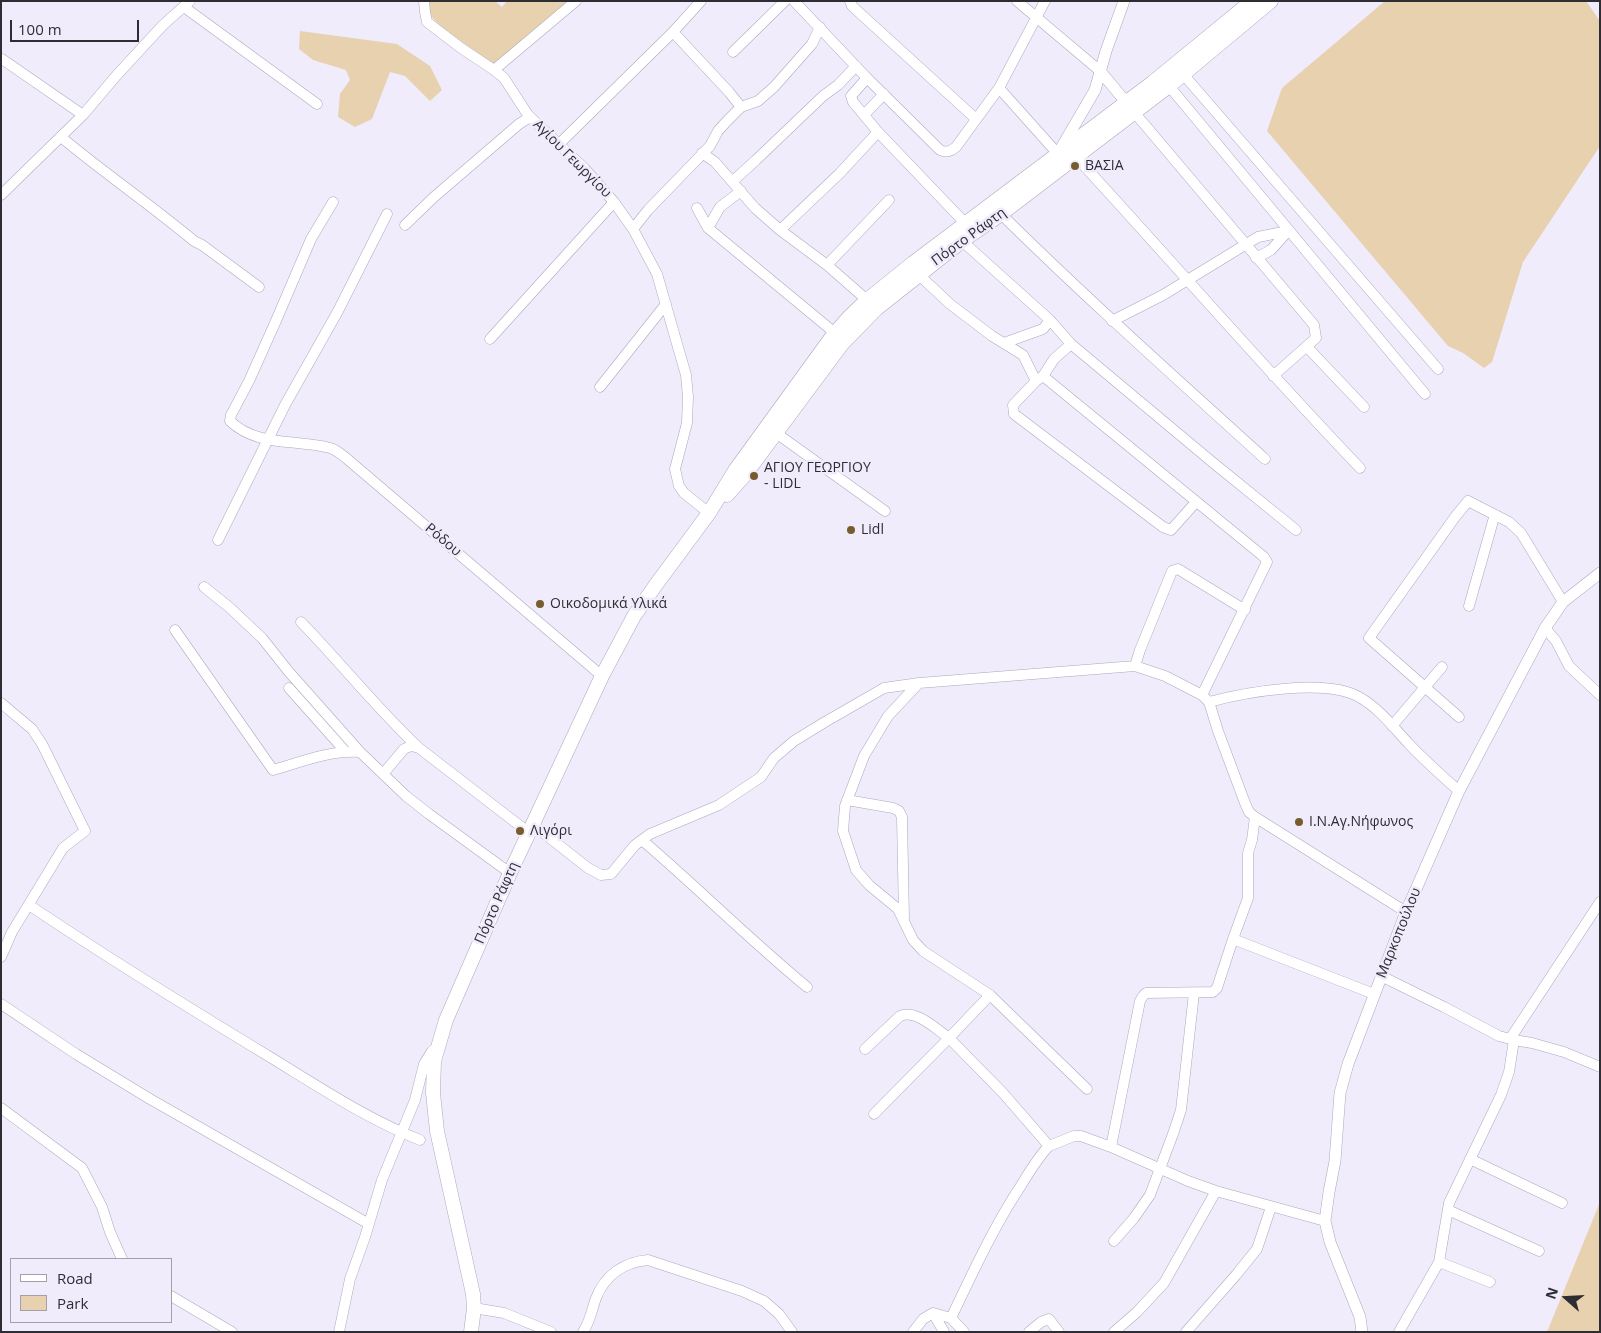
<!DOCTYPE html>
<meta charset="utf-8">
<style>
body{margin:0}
#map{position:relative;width:1601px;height:1333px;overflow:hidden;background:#f0ecfc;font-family:"Open Sans",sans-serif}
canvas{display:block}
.frame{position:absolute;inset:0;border:2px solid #2f2d34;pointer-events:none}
.legend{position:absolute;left:10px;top:1258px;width:162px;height:65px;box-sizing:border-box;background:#f0ecfc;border:1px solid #a3a0ac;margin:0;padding:6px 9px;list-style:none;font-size:15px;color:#2f2d34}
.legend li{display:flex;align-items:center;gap:10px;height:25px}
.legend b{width:25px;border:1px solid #a3a0ac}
.north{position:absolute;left:1541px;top:1273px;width:50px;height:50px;-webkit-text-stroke:4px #f0ecfc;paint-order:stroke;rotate:289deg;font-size:14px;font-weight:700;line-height:20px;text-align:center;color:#2f2d34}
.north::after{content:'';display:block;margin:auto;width:18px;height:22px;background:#2f2d34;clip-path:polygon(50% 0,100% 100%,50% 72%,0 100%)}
.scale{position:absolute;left:10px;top:20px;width:129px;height:22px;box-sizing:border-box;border:2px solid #2f2d34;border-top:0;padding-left:6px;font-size:15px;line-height:18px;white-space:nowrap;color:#2f2d34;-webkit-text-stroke:4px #f0ecfc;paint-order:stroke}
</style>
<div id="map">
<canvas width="1601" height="1333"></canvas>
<div class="frame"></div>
<ul class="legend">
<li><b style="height:6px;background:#fff"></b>Road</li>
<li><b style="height:14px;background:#e7d1af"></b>Park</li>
</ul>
<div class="north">N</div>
<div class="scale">100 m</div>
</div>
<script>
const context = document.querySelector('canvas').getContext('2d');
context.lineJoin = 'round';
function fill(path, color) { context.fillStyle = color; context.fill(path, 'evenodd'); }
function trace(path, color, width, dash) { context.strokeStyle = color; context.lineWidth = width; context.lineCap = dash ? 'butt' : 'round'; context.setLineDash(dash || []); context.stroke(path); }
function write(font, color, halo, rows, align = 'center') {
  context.font = font + ' "Open Sans",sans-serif'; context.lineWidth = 5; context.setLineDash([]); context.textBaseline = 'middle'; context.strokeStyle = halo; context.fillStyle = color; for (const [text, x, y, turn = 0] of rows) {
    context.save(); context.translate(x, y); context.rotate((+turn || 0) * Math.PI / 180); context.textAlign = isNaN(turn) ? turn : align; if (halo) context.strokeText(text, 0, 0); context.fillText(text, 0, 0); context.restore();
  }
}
fill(new Path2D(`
 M 428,1 L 495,1 L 502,7 L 507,1 L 568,1 L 494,65 L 439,25 L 430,15 Z
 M 1385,1 L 1586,1 L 1600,21 L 1600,146 L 1523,262 L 1492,362 L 1484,368 L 1463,353 L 1448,346 L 1267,131 L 1282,88 Z
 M 300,31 L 397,44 L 430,66 L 442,90 L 430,101 L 405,76 L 390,72 L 372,119 L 355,127 L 338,117 L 340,94 L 350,80 L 346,70 L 313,60 L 299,49 Z
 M 1600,1202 L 1600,1332 L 1547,1332 Z`), '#e7d1af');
const minor = new Path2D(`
 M 424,1 L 425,12 L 427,22 L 461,48 L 494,70 L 504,78 L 528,115 L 585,169 L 614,202 L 633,229 L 657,274 L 686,375 L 688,397 L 687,423 L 675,469 L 679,486 L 684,493 L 709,513
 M 794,1 L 867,78 L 940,150 C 947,153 951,151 956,147 L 999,88
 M 850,1 L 852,6 L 976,119
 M 1017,1 L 1100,71
 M 1045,1 L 999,88 L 1058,154
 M 184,7 L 317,104
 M 673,32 L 729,92 L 741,107
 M 733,52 L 785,1
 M 2,59 L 83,115
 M 494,70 L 576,1
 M 1183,74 L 1438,369
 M 867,78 L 851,96 L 853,102 L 878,132 L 966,224
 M 1169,86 L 1425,394
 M 1134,112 L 1314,325 L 1316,338 L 1273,376
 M 864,115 L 884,94
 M 61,137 C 104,173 151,205 194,241 L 202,245 L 259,287
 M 558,145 L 673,32 L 701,1
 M 702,153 L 715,162 L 755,208 L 780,230 L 827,265 L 867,300
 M 1076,157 C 1171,260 1263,367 1360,468
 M 733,181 L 756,160 L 823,96 L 838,85 L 856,66
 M 1,195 L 83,115 L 116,76 L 163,25 L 190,1
 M 333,202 L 311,239 L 275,323 L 249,381 L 231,415 L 230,421 C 257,447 296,439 330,448 C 335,449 341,454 346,458 L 602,676
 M 697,208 L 708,228 L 835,333
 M 1001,214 C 1086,298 1176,378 1265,459
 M 405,225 L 434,197 L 519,124 L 530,117
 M 708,228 L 720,207 L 741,191
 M 633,229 L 648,210 L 710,146 L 718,131 L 726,122 L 741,107 L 758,101 L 774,87 L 812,44 L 820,27
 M 780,230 L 840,173 L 878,132
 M 962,241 L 1050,320 L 1071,344 L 1211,461 L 1296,530
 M 1256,258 L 1271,250 L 1288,231
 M 827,265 L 889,200
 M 919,275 L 950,304 L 992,336 L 1023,355 L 1036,381
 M 1112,321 L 1163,295 L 1258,237 L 1288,231
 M 490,339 L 614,202
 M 1004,343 L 1043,329 L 1050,320
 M 1071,344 L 1054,359 L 1043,376 L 1036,381 L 1013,405 L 1014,414 L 1163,527 L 1171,530 L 1196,502
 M 1307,347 L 1364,407
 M 1043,376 L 1264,557 L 1267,562 L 1202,695
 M 600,387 L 666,304
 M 776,433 L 885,511
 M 218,540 L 285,405 L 338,311 L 387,214
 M 204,587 L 229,607 L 262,638 L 289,672 L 360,752
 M 1469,606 L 1493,521 L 1496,515
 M 301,622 C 341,663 377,709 419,748 L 528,832
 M 1545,628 L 1556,641 L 1569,666 L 1600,695
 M 175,630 L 273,770 C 301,762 330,750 360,752 L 383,774
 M 1135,666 L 1140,650 L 1172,571 L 1178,569 L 1245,610
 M 919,683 L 888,716 L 864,756 L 845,806 L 843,831 L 856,870 L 869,885 L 898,909 L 913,940 L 923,951 L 990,995
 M 289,688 L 345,751
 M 1209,702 C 1246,692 1326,678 1359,697 C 1379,708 1394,728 1409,744 C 1425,761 1442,776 1459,791
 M 1,703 L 32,729 L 42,744 L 85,831 L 63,848 L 12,932 L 1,957
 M 1459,717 L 1369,638 L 1455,517 L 1468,501 L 1509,522 L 1521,533 L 1563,602
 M 1392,726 L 1442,667
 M 419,748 L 411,746 L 404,749 L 383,774 L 406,796 L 429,814 L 510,873
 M 847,800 L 893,808 L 899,811 L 902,817 L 904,918
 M 1255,817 L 1252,840 L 1248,853 L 1248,898 L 1233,939 L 1374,994
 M 532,824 L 588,868 L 601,875 L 611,874 L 635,845 L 650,834 L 719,805 L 761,777 L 774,758 L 794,741 L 825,722 L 884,688 L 919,683 L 1135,666 L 1165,676 L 1202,695 L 1209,702 L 1218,731 L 1245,803 L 1249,812 L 1255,817 L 1406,912
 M 642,840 C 698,888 750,940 807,987
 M 29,905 C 108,958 189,1008 270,1057 C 319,1087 367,1119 420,1140
 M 1381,976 L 1444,1007 L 1499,1036 L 1510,1039 L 1600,902
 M 1,1004 L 76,1054 L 150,1099 L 369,1224
 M 1514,1040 L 1532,1043 L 1564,1052 L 1600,1067
 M 865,1049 L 900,1016 C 916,1009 936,1029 949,1038 L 874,1114
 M 1087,1089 L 990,995 L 949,1038 L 1003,1093 L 1049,1146 L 1074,1136 L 1081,1136 L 1111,1147 L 1188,1181 L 1216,1191 L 1325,1221
 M 1,1108 L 82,1168 L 102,1207 L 110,1232 L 122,1259
 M 1111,1147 L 1140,1001 L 1143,996 L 1146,993 L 1213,992 L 1217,988 L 1233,939
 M 1470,1159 L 1562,1203
 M 1448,1210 L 1539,1251
 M 1114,1241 L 1134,1218 L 1150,1195 L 1173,1134 L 1181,1110 L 1194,993
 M 1439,1262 L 1490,1282
 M 171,1296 L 232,1332
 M 474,1308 L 504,1313 L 551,1332
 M 933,1313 L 944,1332
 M 951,1318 C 973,1272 994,1226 1022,1184 C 1030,1171 1038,1157 1049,1146
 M 339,1332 L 350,1279 L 365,1237 L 382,1180 L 415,1100 L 424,1064 L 432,1051 L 437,1049
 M 583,1332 C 590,1322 592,1309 596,1298 C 605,1275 624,1262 648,1260 L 742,1291 L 764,1301 L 779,1314 L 792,1332
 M 913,1332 L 923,1319 L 933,1313 L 951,1318 L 964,1332
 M 1029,1332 L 1041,1322 L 1049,1319 L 1059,1332
 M 1114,1332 L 1137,1312 L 1164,1283 L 1216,1191
 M 1186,1332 L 1236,1275 L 1257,1249 L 1271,1207
 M 1399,1332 L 1439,1262 L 1449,1203 L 1501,1095 L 1509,1072 L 1514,1040 L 1510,1039`);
const tertiary = new Path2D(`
 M 1100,71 L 1131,108
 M 1060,150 L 1095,90 L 1106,51 L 1124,1
 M 1362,1332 L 1360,1317 L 1330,1242 L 1325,1221 L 1329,1192 L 1335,1161 L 1340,1093 L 1348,1064 L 1406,912 L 1459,791 L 1545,628 L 1563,602 L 1600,573`);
const secondary = new Path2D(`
 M 727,495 L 744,476 L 842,344 L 876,309 L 962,241 L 1001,214 L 1169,86 L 1271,1
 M 471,1332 L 474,1308 L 473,1294 L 437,1131 L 433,1093 L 434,1061 L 446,1020 L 510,873 L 602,676 L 634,616 L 655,586 L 709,513 L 736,469 L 831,338 L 849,317 L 867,300 L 913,263 L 1152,83 L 1252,1`);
trace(minor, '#aca7ba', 11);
trace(tertiary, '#aca7ba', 12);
trace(secondary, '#aca7ba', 15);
trace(minor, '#fff', 10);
trace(tertiary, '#fff', 11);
trace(secondary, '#fff', 14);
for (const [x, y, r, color] of [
 [1075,166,5,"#775c2e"],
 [754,476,5,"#775c2e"],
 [851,530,5,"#775c2e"],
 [540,604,5,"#775c2e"],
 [1299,822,5,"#775c2e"],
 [520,831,5,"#775c2e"]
]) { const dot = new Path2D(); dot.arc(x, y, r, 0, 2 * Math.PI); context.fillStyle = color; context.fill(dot); trace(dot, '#f0ecfc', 2); }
write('14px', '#2f2d34', '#f0ecfc', [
 ["Αγίου Γεωργίου",572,159,45],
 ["Πόρτο Ράφτη",969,237,-36],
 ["Ρόδου",443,540,40],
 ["Πόρτο Ράφτη",497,903,-66],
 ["Μαρκοπούλου",1399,933,-68]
]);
write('14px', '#2f2d34', '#f0ecfc', [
 ["ΒΑΣΙΑ",1085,166],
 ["ΑΓΙΟΥ ΓΕΩΡΓΙΟΥ",764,468],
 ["- LIDL",764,484],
 ["Lidl",861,530],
 ["Οικοδομικά Υλικά",550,604],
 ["Ι.Ν.Αγ.Νήφωνος",1309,822],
 ["Λιγόρι",530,831]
], 'left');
</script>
